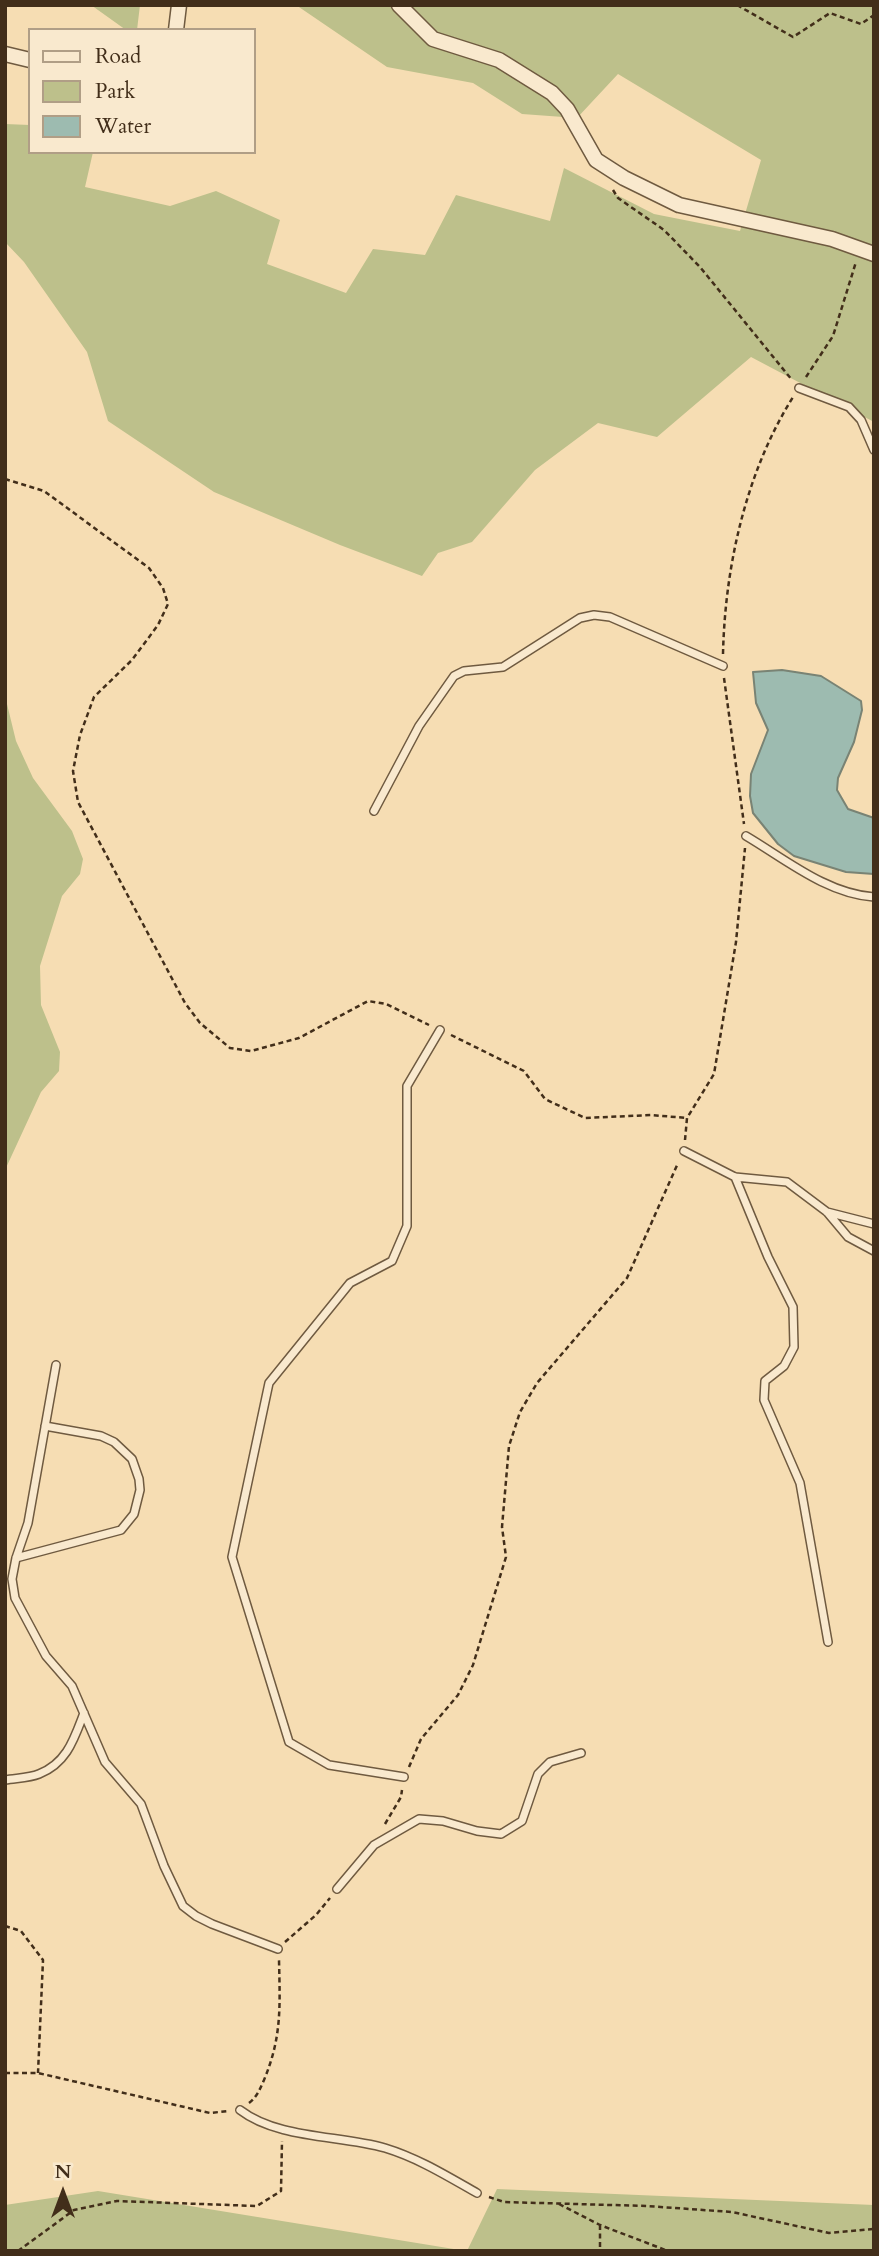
<!DOCTYPE html>
<style>
body{margin:0}
#map{position:relative;width:879px;height:2256px;overflow:hidden;background:#f6ddb3;font-family:Cardo,serif}
canvas{display:block}
.frame{position:absolute;inset:0;border:7px solid #422e1a;pointer-events:none}
.legend{position:absolute;left:28px;top:28px;width:228px;height:126px;box-sizing:border-box;background:#f9e9ce;border:2px solid #b09e86;margin:0;padding:9px 12px;list-style:none;font-size:21px;color:#422e1a}
.legend li{display:flex;align-items:center;gap:14px;height:35px}
.legend b{width:35px;border:2px solid #b09e86}
.north{position:absolute;left:28px;top:2158px;width:70px;height:70px;-webkit-text-stroke:5px #f9e9ce;paint-order:stroke;rotate:0deg;font-size:19px;font-weight:700;line-height:28px;text-align:center;color:#422e1a}
.north::after{content:'';display:block;margin:auto;width:24px;height:32px;background:#422e1a;clip-path:polygon(50% 0,100% 100%,50% 72%,0 100%)}
</style>
<div id="map">
<canvas width="879" height="2256"></canvas>
<div class="frame"></div>
<ul class="legend">
<li><b style="height:9px;background:#f9e9ce"></b>Road</li>
<li><b style="height:19px;background:#bdc08b"></b>Park</li>
<li><b style="height:19px;background:#9dbbb0"></b>Water</li>
</ul>
<div class="north">N</div>
</div>
<script>
const context = document.querySelector('canvas').getContext('2d');
context.lineJoin = 'round';
function fill(path, color) { context.fillStyle = color; context.fill(path, 'evenodd'); }
function trace(path, color, width, dash) { context.strokeStyle = color; context.lineWidth = width; context.lineCap = dash ? 'butt' : 'round'; context.setLineDash(dash || []); context.stroke(path); }
fill(new Path2D(`
 M 91,5 L 140,5 L 137,30 L 126,30 Z
 M 296,5 L 874,5 L 874,422 L 751,357 L 657,437 L 598,423 L 535,470 L 472,542 L 438,553 L 422,576 L 340,545 L 214,492 L 108,421 L 87,352 L 24,262 L 5,242 L 5,124 L 30,125 L 30,152 L 93,152 L 85,187 L 170,206 L 216,191 L 280,220 L 267,264 L 346,293 L 373,249 L 425,255 L 456,195 L 550,221 L 564,168 L 654,214 L 740,231 L 761,160 L 618,74 L 577,118 L 522,114 L 473,83 L 387,67 Z
 M 5,703 L 7,704 L 16,741 L 33,778 L 72,831 L 83,859 L 80,874 L 62,896 L 40,966 L 41,1005 L 60,1052 L 59,1071 L 41,1092 L 5,1170 Z
 M 497,2189 L 874,2205 L 874,2251 L 467,2251 Z
 M 98,2191 L 466,2251 L 5,2251 L 5,2205 Z`), '#bdc08b');
const water = new Path2D(`
 M 782,670 L 821,676 L 861,701 L 862,710 L 854,742 L 838,778 L 837,790 L 848,809 L 874,818 L 874,874 L 846,872 L 794,856 L 778,844 L 753,813 L 750,796 L 751,774 L 768,730 L 756,703 L 753,672 Z`);
fill(water, '#9dbbb0');
trace(water, '#798374', 2);
const service = new Path2D(`
 M 799,388 L 849,407 L 861,420 L 874,450
 M 374,811 L 419,726 L 454,676 L 464,671 L 503,667 L 580,618 L 594,615 L 610,617 L 723,666
 M 746,836 C 785,859 827,894 874,897
 M 684,1151 L 735,1177 L 787,1182 L 827,1212 L 848,1237 L 874,1251
 M 735,1177 L 768,1257 L 793,1307 L 794,1347 L 784,1366 L 765,1381 L 764,1400 L 800,1483 L 828,1642
 M 827,1212 L 874,1224
 M 56,1365 L 28,1523 L 16,1558 L 12,1579 L 15,1598 L 46,1656 L 72,1686 L 105,1762 L 141,1804 L 164,1866 L 183,1906 L 196,1916 L 212,1924 L 278,1949
 M 16,1558 L 121,1530 L 134,1514 L 140,1490 L 139,1479 L 132,1459 L 114,1442 L 101,1436 L 45,1426
 M 404,1777 L 329,1765 L 289,1742 L 232,1557 L 269,1383 L 350,1283 L 392,1261 L 407,1226 L 407,1086 L 440,1030
 M 5,1780 C 16,1778 29,1778 39,1774 C 67,1763 74,1739 84,1713
 M 337,1889 L 374,1845 L 419,1819 L 443,1821 L 477,1831 L 501,1834 L 522,1821 L 538,1774 L 550,1762 L 581,1753
 M 240,2110 C 278,2139 339,2135 385,2148 C 418,2158 447,2176 477,2193`);
const minor = new Path2D(`
 M 399,5 L 433,39 L 499,60 L 552,93 L 567,109 L 596,160 L 624,178 L 679,205 L 832,239 L 874,254
 M 176,30 L 179,5
 M 5,54 L 30,60`);
trace(service, '#6f5a40', 10);
trace(minor, '#6f5a40', 17);
trace(new Path2D(`
 M 737,5 L 793,37 L 830,13 L 861,24 L 874,15
 M 613,190 L 618,198 L 664,230 L 700,267 L 792,380
 M 806,377 L 833,336 L 856,262
 M 5,479 L 44,491 L 149,568 L 163,588 L 168,604 L 158,625 L 132,660 L 94,697 L 80,735 L 73,771 L 78,802 L 185,1003 L 200,1023 L 230,1048 L 251,1051 L 299,1038 L 368,1001 L 386,1004 L 429,1025
 M 723,654 C 725,566 746,472 793,397
 M 724,678 L 744,824
 M 451,1035 L 524,1071 L 545,1099 L 585,1118 L 651,1115 L 687,1118
 M 685,1140 L 687,1118 L 714,1074 L 736,942 L 745,848
 M 409,1767 L 421,1739 L 458,1695 L 473,1665 L 506,1557 L 502,1527 L 509,1446 L 520,1412 L 537,1383 L 627,1278 L 678,1163
 M 385,1824 L 401,1797 L 402,1790
 M 5,1926 L 21,1931 L 43,1960 L 38,2073
 M 285,1942 L 316,1915 L 330,1898
 M 5,2073 L 38,2073 L 210,2113 L 228,2111
 M 249,2103 C 257,2097 260,2089 264,2080 C 282,2037 280,2006 279,1960
 M 489,2197 L 504,2202 L 647,2206 L 732,2212 L 829,2233 L 874,2229
 M 559,2204 L 600,2225 L 668,2251
 M 600,2225 L 600,2251
 M 18,2251 L 74,2210 L 117,2201 L 257,2206 L 281,2191 L 282,2141`), '#422e1a', 2.5, [5, 3.5]);
trace(service, '#f9e9ce', 7);
trace(minor, '#f9e9ce', 14);
</script>
